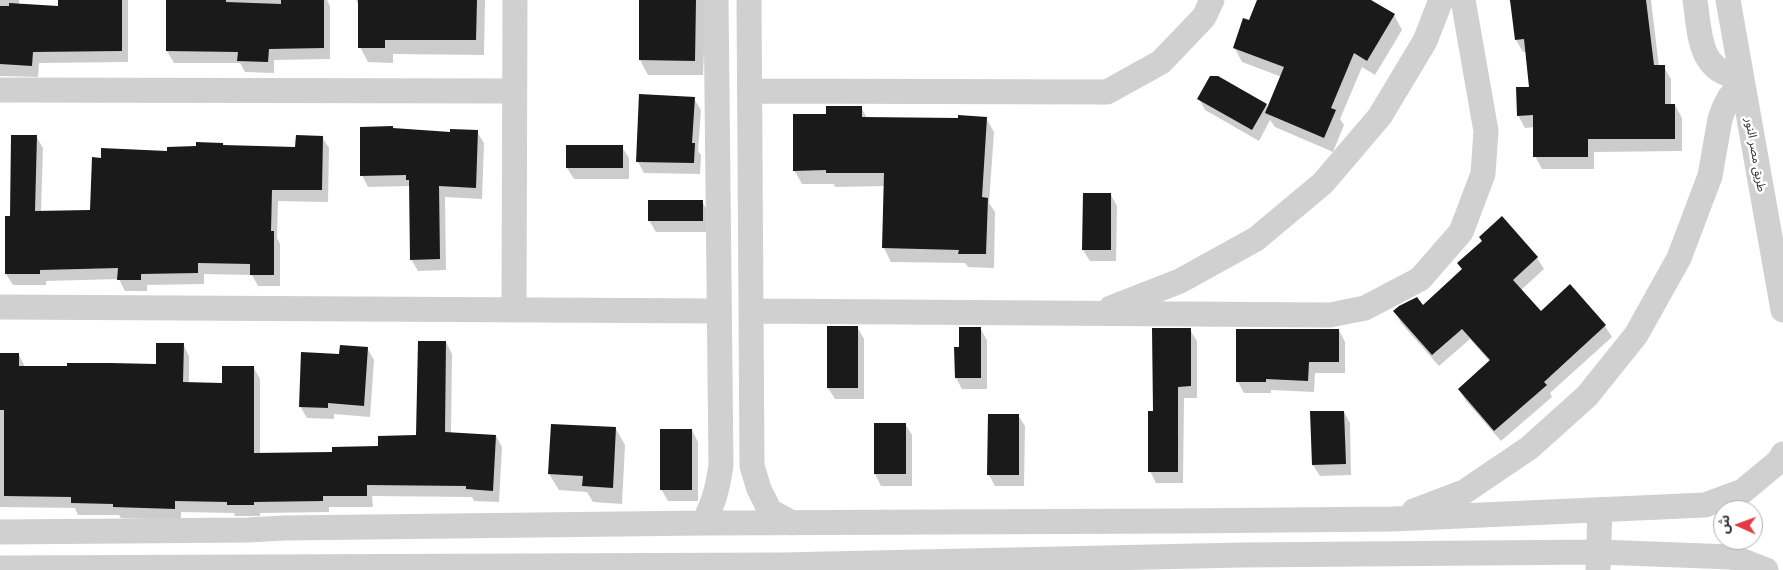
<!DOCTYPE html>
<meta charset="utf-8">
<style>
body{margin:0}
#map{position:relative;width:1783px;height:570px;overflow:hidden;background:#fff;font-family:Arial,"Noto Sans Arabic",sans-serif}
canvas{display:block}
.north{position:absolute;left:1713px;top:500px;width:50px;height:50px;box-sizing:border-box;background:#fff;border:1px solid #adadad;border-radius:50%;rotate:272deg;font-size:14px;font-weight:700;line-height:20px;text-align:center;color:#333}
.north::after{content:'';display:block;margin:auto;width:18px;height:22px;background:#e63946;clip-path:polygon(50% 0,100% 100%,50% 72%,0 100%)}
</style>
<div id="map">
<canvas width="1783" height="570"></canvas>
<div class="north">ش</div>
</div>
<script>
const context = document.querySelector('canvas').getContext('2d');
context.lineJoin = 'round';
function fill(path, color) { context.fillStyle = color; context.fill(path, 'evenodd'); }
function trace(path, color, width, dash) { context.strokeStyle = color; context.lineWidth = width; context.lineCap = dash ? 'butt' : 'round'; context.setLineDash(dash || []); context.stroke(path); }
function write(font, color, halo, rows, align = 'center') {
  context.font = font + ' Arial,"Noto Sans Arabic",sans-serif'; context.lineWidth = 5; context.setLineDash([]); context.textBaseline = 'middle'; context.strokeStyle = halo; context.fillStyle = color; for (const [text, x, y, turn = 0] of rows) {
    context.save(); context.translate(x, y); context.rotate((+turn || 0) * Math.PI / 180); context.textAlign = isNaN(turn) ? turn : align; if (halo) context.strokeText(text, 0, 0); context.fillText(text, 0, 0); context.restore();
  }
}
fill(new Path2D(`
 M 0,0 L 19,0 L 19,5 L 60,7 L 60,0 L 128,0 L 128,62 L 39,63 L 38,77 L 0,76 Z
 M 167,0 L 327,0 L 330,6 L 330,59 L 274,60 L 274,73 L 245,72 L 240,63 L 174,63 L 167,51 Z
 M 356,0 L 485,0 L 484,55 L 393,54 L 393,63 L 368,62 L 360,47 L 359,6 Z
 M 640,0 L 706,0 L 703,75 L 648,75 L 640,60 Z
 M 1258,0 L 1369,0 L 1394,15 L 1402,30 L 1375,75 L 1362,67 L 1340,119 L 1344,125 L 1333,152 L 1275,127 L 1270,120 L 1259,141 L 1205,110 L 1199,99 L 1266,105 L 1268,109 L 1282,77 L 1242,62 L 1234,47 L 1250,22 Z
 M 1509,0 L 1651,0 L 1659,67 L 1664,67 L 1671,79 L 1671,105 L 1675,105 L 1682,118 L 1682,151 L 1594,152 L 1594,169 L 1542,169 L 1535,156 L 1535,127 L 1525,128 L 1518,115 L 1530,88 L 1526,52 L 1523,52 L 1516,40 L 1512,6 Z
 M 641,95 L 694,99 L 701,110 L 698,151 L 701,155 L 700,174 L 644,173 L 638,162 Z
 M 861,107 L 867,118 L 986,118 L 994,132 L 989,203 L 995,212 L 994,268 L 968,267 L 965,263 L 891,262 L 884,248 L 885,186 L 835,187 L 834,184 L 802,184 L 794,170 L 827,116 Z
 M 477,132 L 484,143 L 482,199 L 445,197 L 446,270 L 418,271 L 411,259 L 410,186 L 368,187 L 362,175 L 451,133 Z
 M 36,136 L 43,148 L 41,212 L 91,211 L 168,152 L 223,144 L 224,147 L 297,148 L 322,137 L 329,148 L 328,202 L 278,201 L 277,238 L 280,244 L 280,286 L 258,286 L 252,275 L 204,274 L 204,284 L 147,285 L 147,291 L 125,291 L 119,279 L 46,281 L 46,285 L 13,285 L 6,274 L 11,217 Z
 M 622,147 L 629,158 L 629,179 L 574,179 L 567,168 Z
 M 1111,195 L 1117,206 L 1116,261 L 1090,261 L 1083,250 Z
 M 702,202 L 709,213 L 709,232 L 656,232 L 649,220 Z
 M 1502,218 L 1537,258 L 1544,269 L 1521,290 L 1540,312 L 1570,286 L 1605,326 L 1612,337 L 1550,393 L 1552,397 L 1501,441 L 1466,401 L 1459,390 L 1490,362 L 1470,339 L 1439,366 L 1401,323 L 1395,312 L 1423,306 L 1463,271 L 1459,264 L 1483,242 Z
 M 857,327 L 864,339 L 864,399 L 835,399 L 828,388 Z
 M 980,328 L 987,340 L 987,389 L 962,389 L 956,378 L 961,348 Z
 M 1190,330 L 1197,341 L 1197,398 L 1184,398 L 1183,483 L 1156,483 L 1150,471 Z
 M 1339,330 L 1345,342 L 1345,373 L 1315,373 L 1314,392 L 1271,390 L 1271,393 L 1244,393 L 1238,382 Z
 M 446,342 L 452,354 L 451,433 L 496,436 L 502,447 L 499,502 L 474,501 L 472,497 L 372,496 L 373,507 L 329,507 L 329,512 L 260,513 L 260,516 L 235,516 L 234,513 L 181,512 L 181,520 L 121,518 L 119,515 L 78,515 L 75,508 L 0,507 L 0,354 L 19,355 L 25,367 L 157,366 L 183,344 L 189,356 L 189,384 L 223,384 L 254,368 L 260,379 L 260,454 L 333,453 L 379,448 L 418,437 Z
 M 367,348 L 374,360 L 370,417 L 334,414 L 334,419 L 307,418 L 300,406 Z
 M 1344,412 L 1350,423 L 1351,475 L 1320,476 L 1313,465 L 1312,413 Z
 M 1018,415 L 1025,426 L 1024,486 L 995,486 L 989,475 Z
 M 875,424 L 905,424 L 912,435 L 912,486 L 881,486 L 875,474 Z
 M 616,429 L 625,445 L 622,504 L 593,502 L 587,492 L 559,490 L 549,474 Z
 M 692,430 L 698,442 L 698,501 L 668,501 L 661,489 Z`), '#0003');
fill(new Path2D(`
 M 58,0 L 122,0 L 122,51 L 33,52 L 32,66 L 0,64 L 0,6 L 9,6 L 9,3 L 58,6 Z
 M 166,0 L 226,0 L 226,2 L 281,4 L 281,0 L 324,0 L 324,48 L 269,49 L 268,62 L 237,61 L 238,52 L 166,51 Z
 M 358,0 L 477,0 L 476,40 L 385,40 L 385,48 L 358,48 Z
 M 639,0 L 696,0 L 695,61 L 639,60 Z
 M 1257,0 L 1371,0 L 1395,14 L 1367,61 L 1354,53 L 1331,108 L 1336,110 L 1324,138 L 1265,113 L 1284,67 L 1233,48 L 1243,18 L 1249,20 Z
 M 1510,0 L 1646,0 L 1654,65 L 1665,65 L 1665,104 L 1675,104 L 1675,139 L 1588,139 L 1588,157 L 1533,157 L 1533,115 L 1517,116 L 1516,87 L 1529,87 L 1524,39 L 1515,40 Z
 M 1210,76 L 1218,76 L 1267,104 L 1252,130 L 1197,99 Z
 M 639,94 L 695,97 L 692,143 L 695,143 L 694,163 L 636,162 Z
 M 826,106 L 862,106 L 862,117 L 958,118 L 958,115 L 987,117 L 982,197 L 988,198 L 986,254 L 958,254 L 959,250 L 882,248 L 884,173 L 826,173 L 826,170 L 793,171 L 793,114 L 826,114 Z
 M 393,126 L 393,128 L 450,132 L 450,129 L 478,130 L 476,188 L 439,186 L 440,259 L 410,260 L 409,180 L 406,180 L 406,175 L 360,176 L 360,127 Z
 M 11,135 L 37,135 L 35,211 L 90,210 L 92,157 L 101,158 L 101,148 L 167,151 L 167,147 L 196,146 L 196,142 L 223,143 L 223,145 L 295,147 L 296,135 L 323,136 L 322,190 L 272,190 L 271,231 L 274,231 L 274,275 L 250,275 L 250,264 L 198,263 L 198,273 L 141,274 L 141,280 L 117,280 L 118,268 L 40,270 L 40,274 L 5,274 L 5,216 L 10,216 Z
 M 566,145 L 623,145 L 623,168 L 566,168 Z
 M 1083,193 L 1111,193 L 1111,250 L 1082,250 Z
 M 648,200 L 703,200 L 703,221 L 648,221 Z
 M 1502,216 L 1538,257 L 1513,280 L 1541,311 L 1570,284 L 1606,325 L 1544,382 L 1547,385 L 1494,431 L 1458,389 L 1490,360 L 1462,329 L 1432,355 L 1393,311 L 1399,306 L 1417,297 L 1423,305 L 1462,269 L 1457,263 L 1482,241 L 1479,237 Z
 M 827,326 L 858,326 L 858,388 L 827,388 Z
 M 959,327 L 981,327 L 981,378 L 955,378 L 954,347 L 959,347 Z
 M 1152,328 L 1191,328 L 1191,386 L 1178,387 L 1178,472 L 1148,472 L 1148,411 L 1153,411 Z
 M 1236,329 L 1339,329 L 1339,362 L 1309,362 L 1308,381 L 1266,379 L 1266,382 L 1236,382 Z
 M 418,341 L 446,341 L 445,432 L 496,435 L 493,491 L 466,489 L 466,486 L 367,485 L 367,496 L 323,496 L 323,501 L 254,502 L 254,505 L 227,505 L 227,502 L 175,501 L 175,509 L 113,507 L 113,504 L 71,503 L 71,497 L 4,496 L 4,410 L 0,410 L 0,353 L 19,353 L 19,366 L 67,366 L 67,363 L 110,363 L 156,364 L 156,343 L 184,343 L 183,382 L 222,383 L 222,366 L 254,366 L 254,453 L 332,452 L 332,447 L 378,446 L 378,436 L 416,435 Z
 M 340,345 L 368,347 L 364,406 L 328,403 L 328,408 L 299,407 L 301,352 L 339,354 Z
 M 1310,411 L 1344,411 L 1346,464 L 1312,465 Z
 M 988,414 L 1019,414 L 1019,475 L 987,475 Z
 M 874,423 L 906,423 L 906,474 L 874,474 Z
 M 551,424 L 616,427 L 613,488 L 582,486 L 583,476 L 548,474 Z
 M 660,429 L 692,429 L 692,490 L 660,490 Z`), '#1a1a1a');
trace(new Path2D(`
 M 749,0 L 752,466 L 759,489 L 770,511 L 792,523
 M 1695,0 C 1700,33 1698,73 1741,77
 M 1728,0 L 1783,310
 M 0,90 L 514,91
 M 750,91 L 1107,92 L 1161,62 L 1204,17 L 1212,0
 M 0,307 L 719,311
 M 1111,308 L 1180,281 L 1256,239 L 1323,183 L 1380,116 L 1425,41 L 1441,0
 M 514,310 L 515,0
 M 752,311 L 1330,315 L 1365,308 L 1420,279 L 1461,232 L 1483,174 L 1486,131 L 1463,0
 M 1414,511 L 1464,492 L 1529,448 L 1587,396 L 1636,335 L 1679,258 L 1710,176 L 1720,119 L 1724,108 L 1729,98 L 1742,83
 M 703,523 C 714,504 718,486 721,465 L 716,0
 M 0,532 L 247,530 L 285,528 L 703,523 L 1179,521 L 1393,519 L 1705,505 L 1743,491 L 1778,462 L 1783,454
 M 0,568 L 781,565 L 1242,555 L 1599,552 L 1732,557 L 1766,570
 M 1598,570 L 1600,510`), '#d0d0d0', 25);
write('12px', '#333', '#fff', [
 ["طريق مصر النور",1755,155,80]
]);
</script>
